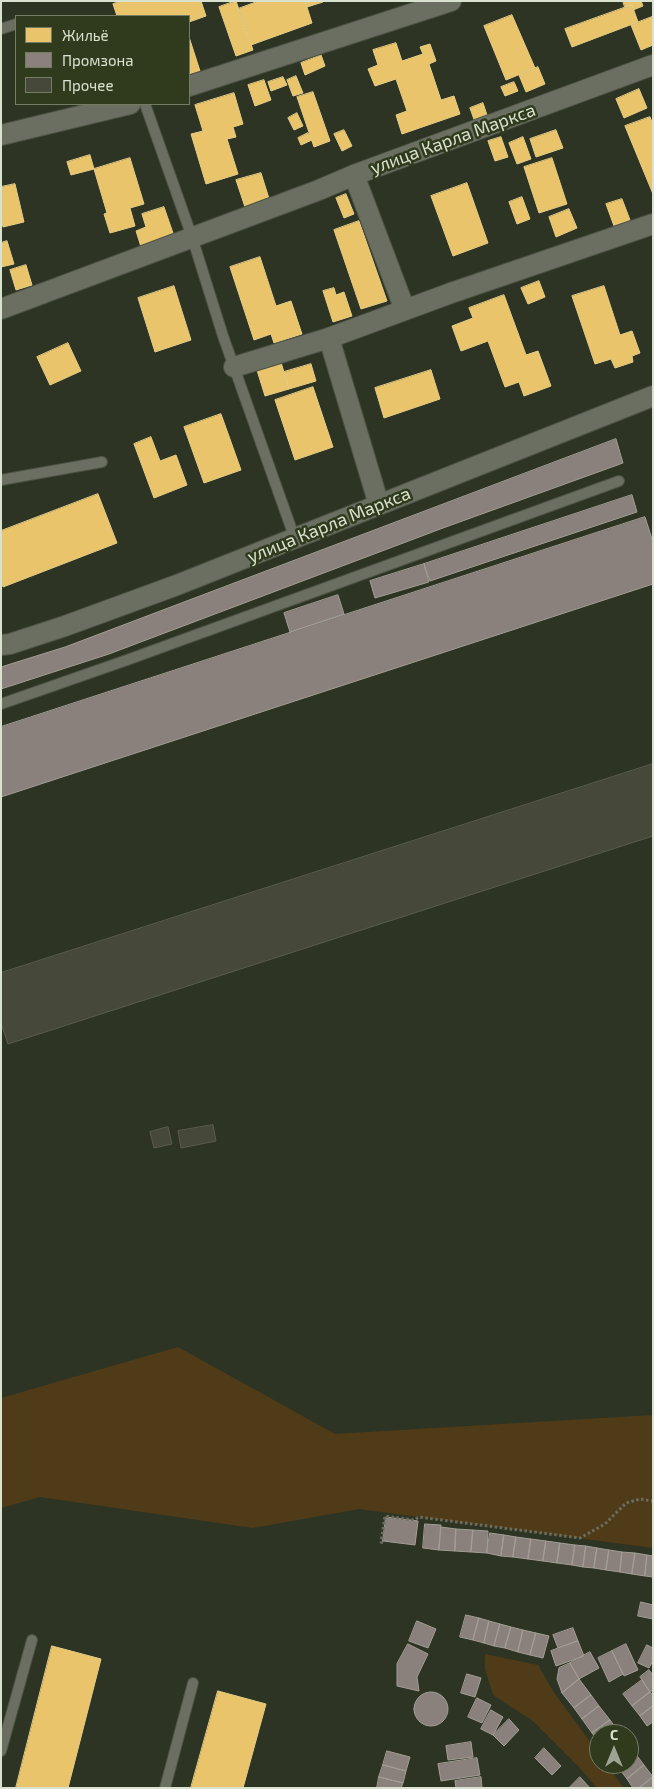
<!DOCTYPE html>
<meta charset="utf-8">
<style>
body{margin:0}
#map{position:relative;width:654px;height:1789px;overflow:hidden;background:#2e3423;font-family:"Exo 2",sans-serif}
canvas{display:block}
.frame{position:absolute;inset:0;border:2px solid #d9e1cf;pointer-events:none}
.legend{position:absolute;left:15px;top:15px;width:175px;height:90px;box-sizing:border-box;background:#303a1d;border:1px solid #747d64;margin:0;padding:6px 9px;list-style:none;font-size:15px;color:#d9e1cf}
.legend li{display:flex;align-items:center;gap:10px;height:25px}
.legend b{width:25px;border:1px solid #747d64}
.north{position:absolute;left:589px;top:1724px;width:50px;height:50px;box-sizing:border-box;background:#303a1d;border:1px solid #747d64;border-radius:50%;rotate:0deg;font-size:14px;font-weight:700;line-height:20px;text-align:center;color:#d9e1cf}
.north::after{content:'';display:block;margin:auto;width:18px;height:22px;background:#9da493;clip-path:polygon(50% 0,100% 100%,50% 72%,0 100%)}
</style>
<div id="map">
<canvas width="654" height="1789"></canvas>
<div class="frame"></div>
<ul class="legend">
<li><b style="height:14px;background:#e9c46a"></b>Жильё</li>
<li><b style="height:14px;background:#8a817c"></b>Промзона</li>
<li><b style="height:14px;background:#464839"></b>Прочее</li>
</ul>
<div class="north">С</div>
</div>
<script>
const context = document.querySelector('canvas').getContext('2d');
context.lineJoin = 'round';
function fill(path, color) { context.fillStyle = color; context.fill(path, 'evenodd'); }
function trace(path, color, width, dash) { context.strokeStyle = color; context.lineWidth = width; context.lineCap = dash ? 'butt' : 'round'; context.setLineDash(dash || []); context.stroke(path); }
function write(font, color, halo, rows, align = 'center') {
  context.font = font + ' "Exo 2",sans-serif'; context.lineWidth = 5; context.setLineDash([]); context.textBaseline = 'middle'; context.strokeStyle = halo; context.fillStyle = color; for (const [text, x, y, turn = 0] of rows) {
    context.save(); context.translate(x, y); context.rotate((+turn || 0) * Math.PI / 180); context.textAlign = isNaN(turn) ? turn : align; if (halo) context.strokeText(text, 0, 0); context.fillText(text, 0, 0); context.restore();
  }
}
fill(new Path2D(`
 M 178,1347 L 335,1434 L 653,1415 L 653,1548 L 359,1509 L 253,1528 L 40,1497 L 1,1508 L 1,1398 Z
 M 485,1654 L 538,1665 L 553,1691 L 599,1754 L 599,1764 L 606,1764 L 624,1788 L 597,1788 L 577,1765 L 533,1721 L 493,1695 L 485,1669 Z`), '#503b18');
const homes = new Path2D(`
 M 122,1 L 201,1 L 206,16 L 189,22 L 189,16 L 127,16 L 126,15 L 117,16 L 113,4 Z
 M 236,1 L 253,50 L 236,56 L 219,7 Z
 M 259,1 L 305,1 L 312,23 L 251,45 L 238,9 Z
 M 305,1 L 323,1 L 323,2 L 307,7 Z
 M 623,1 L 641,1 L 643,6 L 633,10 L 632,5 L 625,7 Z
 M 632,5 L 638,22 L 572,47 L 565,29 Z
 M 512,15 L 535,68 L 506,80 L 484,26 Z
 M 652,17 L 653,45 L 641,50 L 631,25 Z
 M 189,37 L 200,71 L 189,74 Z
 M 396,43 L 402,61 L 423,54 L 420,47 L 430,44 L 436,61 L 429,64 L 441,100 L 454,96 L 460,114 L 402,134 L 396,115 L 407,111 L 396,79 L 375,86 L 368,69 L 378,65 L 373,50 Z
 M 321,55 L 325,66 L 305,75 L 301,63 Z
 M 538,67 L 545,84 L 526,92 L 519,75 Z
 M 296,76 L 303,93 L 293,96 L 287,80 Z
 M 283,77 L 287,85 L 271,91 L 268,82 Z
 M 264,80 L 271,100 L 255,106 L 248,85 Z
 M 514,82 L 518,91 L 505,96 L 501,87 Z
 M 639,89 L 647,108 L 624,118 L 616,99 Z
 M 313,92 L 330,141 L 314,147 L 297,97 Z
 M 234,93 L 243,124 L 233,127 L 236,137 L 227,139 L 238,174 L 206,184 L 191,134 L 203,131 L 195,105 Z
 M 483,103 L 490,124 L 477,128 L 470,108 Z
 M 297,113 L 303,126 L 294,130 L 288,118 Z
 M 650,117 L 653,124 L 653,194 L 625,126 Z
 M 344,130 L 352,146 L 342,151 L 334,134 Z
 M 556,130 L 563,148 L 536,157 L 530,139 Z
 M 308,133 L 312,140 L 301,145 L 298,138 Z
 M 501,137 L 508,157 L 495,161 L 488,141 Z
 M 523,137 L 531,159 L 517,164 L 509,143 Z
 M 90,155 L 94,169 L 71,175 L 67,162 Z
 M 130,158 L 144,204 L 130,208 L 135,226 L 110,233 L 104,214 L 107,213 L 94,169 Z
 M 552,158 L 567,204 L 539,213 L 524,167 Z
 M 261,173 L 271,205 L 247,213 L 236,180 Z
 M 467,183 L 488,243 L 453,256 L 431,196 Z
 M 15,184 L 24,222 L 3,227 L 1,219 L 1,187 Z
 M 346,194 L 354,214 L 344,218 L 336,198 Z
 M 522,197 L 530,219 L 517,224 L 509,202 Z
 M 622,199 L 630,220 L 614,226 L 606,204 Z
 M 164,207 L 174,236 L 143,253 L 136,231 L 146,227 L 142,214 Z
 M 569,209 L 577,228 L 556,237 L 549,217 Z
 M 359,221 L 387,301 L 361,309 L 334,230 Z
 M 7,241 L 14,264 L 1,267 L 1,243 Z
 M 260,257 L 276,306 L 291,301 L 302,334 L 274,343 L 271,334 L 254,340 L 230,267 Z
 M 26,265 L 32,285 L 16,290 L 10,270 Z
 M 539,281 L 545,297 L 528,304 L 521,288 Z
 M 174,286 L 191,340 L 155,352 L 138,298 Z
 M 604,286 L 620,335 L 632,331 L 640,353 L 632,356 L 633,362 L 615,368 L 611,359 L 595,364 L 572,296 Z
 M 334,288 L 336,295 L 344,292 L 352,316 L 333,322 L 323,291 Z
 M 504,295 L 526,355 L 538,351 L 551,386 L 524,396 L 519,382 L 505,387 L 488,341 L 461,351 L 452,326 L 473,318 L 469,308 Z
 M 68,343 L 81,371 L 50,385 L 37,357 Z
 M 280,359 L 289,389 L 265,396 L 256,367 Z
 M 311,364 L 316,381 L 289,389 L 284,372 Z
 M 431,370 L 440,399 L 384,418 L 375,388 Z
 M 313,387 L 333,447 L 295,460 L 275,400 Z
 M 221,414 L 241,470 L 204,483 L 184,427 Z
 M 151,437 L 160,461 L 176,455 L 187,485 L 154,498 L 134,444 Z
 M 98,494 L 117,543 L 3,587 L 1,581 L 1,531 Z
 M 52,1646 L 101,1659 L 68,1788 L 16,1788 Z
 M 218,1691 L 266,1704 L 243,1788 L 191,1788 Z`);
fill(homes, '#e9c46a');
trace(homes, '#e4cd88', 1);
const industry = new Path2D(`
 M 616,439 L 623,463 L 443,528 L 109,654 L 1,689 L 1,667 L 65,647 Z
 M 632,495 L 637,512 L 430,581 L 424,564 Z
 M 645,517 L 653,542 L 653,584 L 1,797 L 1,727 Z
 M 424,564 L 429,582 L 375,598 L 370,581 Z
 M 338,595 L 344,614 L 290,632 L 284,613 Z
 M 386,1517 L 418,1521 L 415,1545 L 383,1541 Z
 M 425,1524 L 441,1525 L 439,1550 L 423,1548 Z
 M 441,1527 L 456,1529 L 455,1551 L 439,1550 Z
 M 456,1529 L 473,1530 L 471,1552 L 455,1551 Z
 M 473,1530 L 488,1531 L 487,1553 L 471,1552 Z
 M 490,1533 L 504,1535 L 501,1556 L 487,1553 Z
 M 504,1535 L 516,1537 L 513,1557 L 501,1556 Z
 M 516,1537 L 531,1539 L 528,1559 L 513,1557 Z
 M 531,1539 L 546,1541 L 543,1561 L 528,1559 Z
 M 546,1541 L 560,1543 L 557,1563 L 543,1561 Z
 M 560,1543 L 575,1545 L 572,1565 L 557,1563 Z
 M 575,1545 L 586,1546 L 583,1567 L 572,1565 Z
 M 586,1546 L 597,1548 L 594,1568 L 583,1567 Z
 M 597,1548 L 609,1550 L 606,1570 L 594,1568 Z
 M 609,1550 L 622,1552 L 620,1572 L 606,1570 Z
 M 622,1552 L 635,1553 L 632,1574 L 620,1572 Z
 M 635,1553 L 647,1555 L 645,1576 L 632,1574 Z
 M 647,1555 L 653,1556 L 653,1577 L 645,1576 Z
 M 641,1602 L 653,1605 L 653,1619 L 638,1616 Z
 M 466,1615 L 479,1618 L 473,1640 L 460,1637 Z
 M 479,1618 L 489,1621 L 484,1643 L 473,1640 Z
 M 417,1621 L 436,1629 L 428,1648 L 409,1641 Z
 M 489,1621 L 500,1624 L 494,1646 L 484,1643 Z
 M 500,1624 L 511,1627 L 505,1648 L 494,1646 Z
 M 511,1627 L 523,1630 L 518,1652 L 505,1648 Z
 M 573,1628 L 578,1641 L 558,1648 L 553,1635 Z
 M 523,1630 L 536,1633 L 530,1655 L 518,1652 Z
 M 536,1633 L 549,1636 L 543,1658 L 530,1655 Z
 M 578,1641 L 584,1656 L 556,1666 L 551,1651 Z
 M 408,1644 L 428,1654 L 417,1677 L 419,1691 L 397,1686 L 397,1664 Z
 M 626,1644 L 638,1670 L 624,1676 L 612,1651 Z
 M 647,1645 L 653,1648 L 653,1661 L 649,1668 L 638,1663 Z
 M 612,1651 L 623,1674 L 609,1682 L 598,1658 Z
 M 590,1652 L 599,1668 L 579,1679 L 570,1663 Z
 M 570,1663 L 579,1679 L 562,1693 L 557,1679 L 559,1668 Z
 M 649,1670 L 653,1675 L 653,1690 L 650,1692 L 640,1677 Z
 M 467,1674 L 481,1678 L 475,1697 L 461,1693 Z
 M 579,1679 L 591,1695 L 574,1708 L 562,1693 Z
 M 642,1680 L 650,1692 L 632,1706 L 623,1694 Z
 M 650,1692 L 653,1695 L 653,1706 L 640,1716 L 632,1706 Z
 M414 1709a17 17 0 1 1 34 0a17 17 0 1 1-34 0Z
 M 591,1695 L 599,1706 L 582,1719 L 574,1708 Z
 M 477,1698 L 491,1705 L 482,1723 L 468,1717 Z
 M 599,1706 L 610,1720 L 592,1733 L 582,1719 Z
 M 653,1706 L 653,1722 L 647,1726 L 640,1716 Z
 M 491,1710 L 503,1717 L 493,1735 L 481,1729 Z
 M 509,1719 L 519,1730 L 504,1746 L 493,1735 Z
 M 610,1720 L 618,1731 L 614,1734 L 599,1734 L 599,1742 L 592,1733 Z
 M 471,1742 L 473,1757 L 448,1760 L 446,1746 Z
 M 629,1745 L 635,1753 L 629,1758 Z
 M 544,1748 L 561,1766 L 552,1775 L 535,1758 Z
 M 387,1751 L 410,1757 L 406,1771 L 383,1765 Z
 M 635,1753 L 644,1765 L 627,1779 L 618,1767 L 621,1764 L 629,1764 L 629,1758 Z
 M 477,1758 L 480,1775 L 441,1781 L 438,1764 Z
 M 383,1765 L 406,1771 L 403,1783 L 379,1777 Z
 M 644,1765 L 653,1777 L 639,1788 L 633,1788 L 627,1779 Z
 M 379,1777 L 403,1783 L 401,1788 L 377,1788 Z
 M 481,1777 L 482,1788 L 456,1788 L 455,1781 Z
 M 580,1777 L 590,1788 L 569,1788 Z
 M 653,1777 L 653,1788 L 639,1788 Z`);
fill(industry, '#8a817c');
trace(industry, '#a29e95', 1);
const building = new Path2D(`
 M 653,764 L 653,836 L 8,1044 L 1,1023 L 1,973 Z
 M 213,1125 L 216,1141 L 181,1148 L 178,1131 Z
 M 168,1127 L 172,1144 L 154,1148 L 150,1132 Z`);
fill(building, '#464839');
trace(building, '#595c4d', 1);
const service = new Path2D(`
 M 1,29 L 16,24
 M 145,104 L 192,237 L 223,336 L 295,539
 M 1,480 L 102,462
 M 1,704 L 127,660 L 619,481
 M 1,1751 L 32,1640
 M 165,1788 L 193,1683`);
const minor = new Path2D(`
 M 189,86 L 451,1
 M 1,135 L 130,104
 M 354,175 L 405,310
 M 1,309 L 319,190 L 354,175 L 653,65
 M 329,338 L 379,505
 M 234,367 L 329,338 L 451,293 L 653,224
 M 1,645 L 10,644 L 65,626 L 177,585 L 653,396`);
trace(service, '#4c5243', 12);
trace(minor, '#4c5243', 22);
trace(new Path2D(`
 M 383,1543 L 381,1542 L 385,1516 L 414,1520 L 419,1517 L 580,1538 L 605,1524 L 626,1503 L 640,1499 L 653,1501`), '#6a6e61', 3, [2.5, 2.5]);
trace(service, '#6a6f61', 10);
trace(minor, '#6a6f61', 20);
write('18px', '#d9e1cf', '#303a1d', [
 ["улица Карла Маркса",453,139,-20],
 ["улица Карла Маркса",329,525,-22]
]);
</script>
